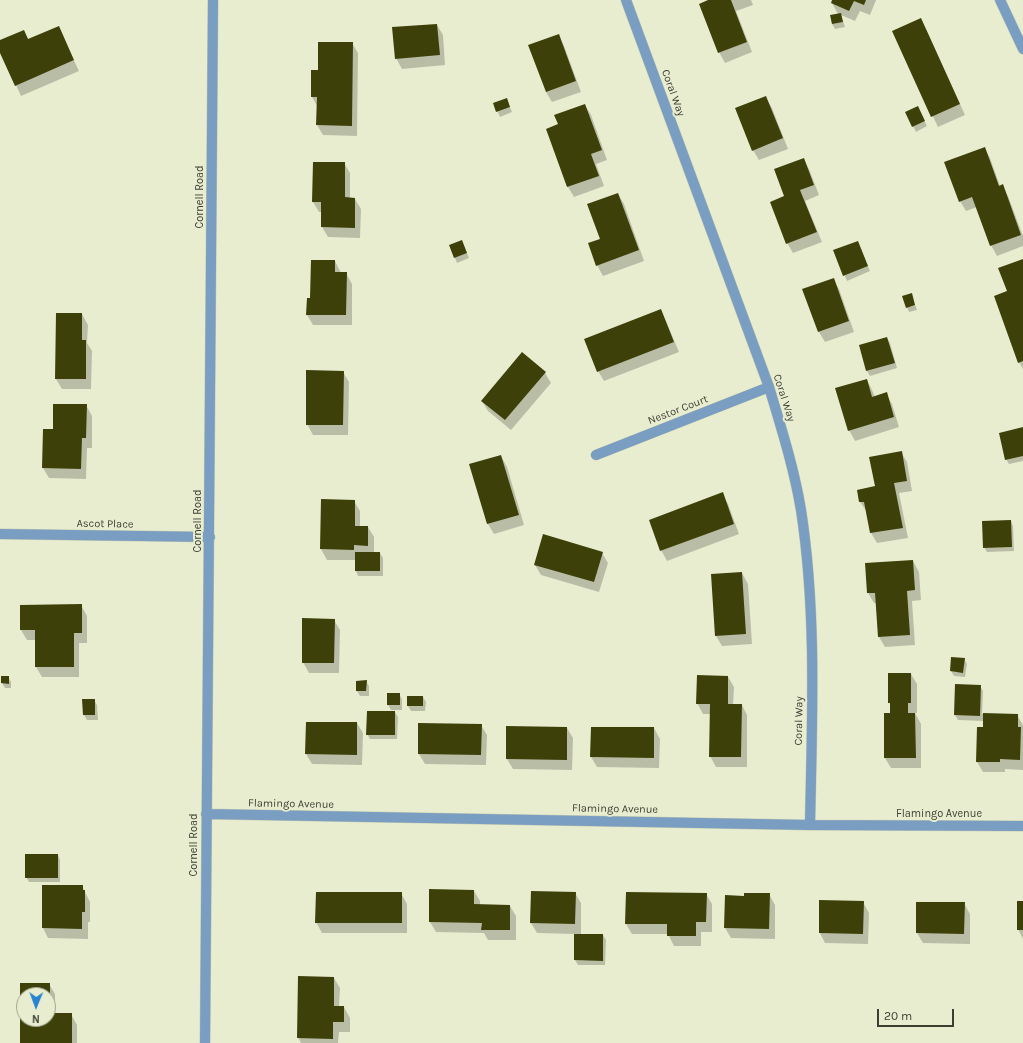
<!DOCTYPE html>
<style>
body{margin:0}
#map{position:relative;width:1023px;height:1043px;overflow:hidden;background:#e9edd0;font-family:Karla,sans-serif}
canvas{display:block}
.north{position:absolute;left:16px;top:987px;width:40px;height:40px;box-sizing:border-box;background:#e9edd0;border:1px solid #a4a791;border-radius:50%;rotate:181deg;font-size:11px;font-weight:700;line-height:16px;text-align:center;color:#3c3e32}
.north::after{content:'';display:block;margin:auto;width:14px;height:18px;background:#2884d1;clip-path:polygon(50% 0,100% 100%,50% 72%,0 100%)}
.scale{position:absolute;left:877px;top:1009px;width:77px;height:18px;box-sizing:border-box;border:2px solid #3c3e32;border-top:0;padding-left:5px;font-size:12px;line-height:14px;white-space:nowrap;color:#3c3e32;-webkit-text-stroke:3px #e9edd0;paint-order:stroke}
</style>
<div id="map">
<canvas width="1023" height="1043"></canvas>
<div class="north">N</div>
<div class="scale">20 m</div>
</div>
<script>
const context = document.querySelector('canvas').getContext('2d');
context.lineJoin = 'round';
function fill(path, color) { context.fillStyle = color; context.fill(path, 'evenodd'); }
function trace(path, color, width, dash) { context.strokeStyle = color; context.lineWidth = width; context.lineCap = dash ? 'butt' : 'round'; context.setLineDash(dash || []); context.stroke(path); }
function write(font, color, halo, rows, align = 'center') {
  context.font = font + ' Karla,sans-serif'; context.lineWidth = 4; context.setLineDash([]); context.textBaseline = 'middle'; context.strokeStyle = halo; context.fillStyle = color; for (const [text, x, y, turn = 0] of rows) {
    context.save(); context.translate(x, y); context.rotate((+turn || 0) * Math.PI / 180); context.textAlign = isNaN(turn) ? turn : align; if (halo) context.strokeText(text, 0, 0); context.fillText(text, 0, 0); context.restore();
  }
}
fill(new Path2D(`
 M 710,0 L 751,0 L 753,5 L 736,11 L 752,52 L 725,63 L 719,52 Z
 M 833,0 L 876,0 L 870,15 L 860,11 L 855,21 L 841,15 L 845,27 L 835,29 L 832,24 L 831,16 L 838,14 L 832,3 Z
 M 437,25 L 443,35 L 445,65 L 402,69 L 396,58 Z
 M 58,27 L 79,71 L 21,96 L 0,50 L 0,41 L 23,31 L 29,40 Z
 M 926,29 L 965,115 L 938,127 L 893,32 Z
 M 558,35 L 564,46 L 581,92 L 552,102 L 546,92 Z
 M 352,43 L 358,53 L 357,136 L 323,135 L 317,125 L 317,106 L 312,97 L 319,71 Z
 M 766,98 L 772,108 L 788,149 L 759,160 L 753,150 Z
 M 507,100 L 512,112 L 500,117 L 494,104 Z
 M 585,105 L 591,115 L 607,160 L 596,164 L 604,186 L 574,197 L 568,187 L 559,125 Z
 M 906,112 L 920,112 L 927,126 L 916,132 Z
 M 984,148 L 990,158 L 1000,186 L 1002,186 L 1008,196 L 1023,236 L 1023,246 L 997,256 L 991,245 L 977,207 L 966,211 L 960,201 Z
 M 803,159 L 809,169 L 819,195 L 805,201 L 822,242 L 793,253 L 787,243 L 786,197 Z
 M 314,163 L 344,163 L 350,173 L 350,198 L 355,199 L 361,209 L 360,238 L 328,237 L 322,227 L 322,212 L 319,212 L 313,202 Z
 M 618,194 L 624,204 L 644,261 L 603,276 L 597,265 L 590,243 L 601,239 Z
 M 450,245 L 464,246 L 469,258 L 457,263 Z
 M 860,247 L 870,271 L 847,281 L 834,251 Z
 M 1023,260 L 1023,369 L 1019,362 L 1008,292 Z
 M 335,261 L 341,273 L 346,273 L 352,284 L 352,325 L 313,325 L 307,315 L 311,299 Z
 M 833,279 L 839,289 L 854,332 L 825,342 L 819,332 L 804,289 Z
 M 911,294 L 917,310 L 909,312 L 907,307 Z
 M 661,311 L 666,321 L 679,352 L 604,381 L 598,371 Z
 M 82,314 L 88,325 L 87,343 L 92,351 L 91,389 L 62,389 L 56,379 Z
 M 887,338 L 890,343 L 897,368 L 870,376 L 867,371 L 860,346 Z
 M 343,372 L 349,382 L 348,435 L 313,435 L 307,424 Z
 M 545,373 L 551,383 L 511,430 L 488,411 L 482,401 Z
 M 867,380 L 872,390 L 875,397 L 886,394 L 892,404 L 899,427 L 855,441 L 849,430 Z
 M 86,405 L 92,416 L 92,448 L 87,448 L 86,479 L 49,478 L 43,468 L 54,430 Z
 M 1023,428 L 1023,461 L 1009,464 L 1006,459 Z
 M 901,452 L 907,462 L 912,491 L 899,493 L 908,538 L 877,543 L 871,533 L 867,512 L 860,502 L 858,490 L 876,487 Z
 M 501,456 L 507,467 L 524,525 L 494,534 L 488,524 Z
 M 722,494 L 728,504 L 739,534 L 667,561 L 661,550 Z
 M 322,500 L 354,501 L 360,511 L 360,527 L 368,527 L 374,537 L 374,553 L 380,553 L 383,558 L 383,576 L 358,576 L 356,571 L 356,560 L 327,560 L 321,549 Z
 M 1011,521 L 1013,526 L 1014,551 L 987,552 L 984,547 Z
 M 602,553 L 608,563 L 599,592 L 541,575 L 535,565 Z
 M 913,561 L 919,572 L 921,600 L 912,601 L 915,645 L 885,647 L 879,637 L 877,603 L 874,603 L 868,593 Z
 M 742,573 L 748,584 L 752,644 L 722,646 L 716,636 Z
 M 81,605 L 87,616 L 87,643 L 79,643 L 79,677 L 42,677 L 36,667 L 36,640 L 27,640 L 21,630 Z
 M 334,620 L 340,630 L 339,673 L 309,673 L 303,662 Z
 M 964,659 L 967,664 L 965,677 L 954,676 L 951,671 Z
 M 911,674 L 917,684 L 917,713 L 915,713 L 921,724 L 921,768 L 891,768 L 885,758 L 892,714 L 891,706 L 889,702 Z
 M 2,677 L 8,677 L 11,682 L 11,688 L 5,688 L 2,683 Z
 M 728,677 L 734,687 L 733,705 L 742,705 L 747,715 L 747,767 L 716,767 L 710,756 L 711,714 L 703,714 L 697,703 Z
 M 366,681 L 369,686 L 369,696 L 360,696 L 357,691 L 357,682 Z
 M 956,685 L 980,686 L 983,691 L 982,714 L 1017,715 L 1023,725 L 1023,770 L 1005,769 L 1005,772 L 983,772 L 977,762 L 984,728 L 984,721 L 958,720 L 955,715 Z
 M 399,694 L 402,699 L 402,710 L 391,710 L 388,705 Z
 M 423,697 L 426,702 L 425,711 L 411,711 L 408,706 Z
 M 94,700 L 97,705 L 98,720 L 87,720 L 84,715 Z
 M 395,712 L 398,717 L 397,739 L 370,739 L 367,734 Z
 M 357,723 L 363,733 L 362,765 L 312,764 L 306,754 Z
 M 481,725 L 487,735 L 486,765 L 425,764 L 419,754 Z
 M 507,727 L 567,728 L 573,738 L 572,770 L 513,769 L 507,759 Z
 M 654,728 L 660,739 L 659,768 L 597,767 L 591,757 Z
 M 58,855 L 60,860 L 60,882 L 29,882 L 26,877 Z
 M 43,886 L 82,886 L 90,902 L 90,922 L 88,922 L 88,939 L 48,938 L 43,928 Z
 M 430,890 L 474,891 L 480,901 L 480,905 L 510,906 L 516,916 L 516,940 L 488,940 L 484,933 L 436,932 L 430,922 Z
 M 401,893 L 407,904 L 407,933 L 322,933 L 316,922 Z
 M 575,893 L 581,903 L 581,935 L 603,935 L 606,940 L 605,965 L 578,965 L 575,960 L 575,934 L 537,933 L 531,923 Z
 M 706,894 L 712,904 L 712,932 L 701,932 L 701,946 L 674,946 L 668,934 L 632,934 L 626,924 Z
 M 769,894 L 775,905 L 775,939 L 731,938 L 725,928 L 726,896 L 745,897 Z
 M 863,902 L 869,913 L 868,944 L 825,943 L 820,933 Z
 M 1023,902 L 1023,939 L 1018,929 Z
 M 917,903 L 964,903 L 970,914 L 970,944 L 923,943 L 917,933 Z
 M 334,978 L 340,988 L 339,1007 L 344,1007 L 350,1018 L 350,1032 L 339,1032 L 338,1043 L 301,1043 L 298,1037 Z
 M 21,984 L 49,984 L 55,994 L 55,1014 L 71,1014 L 77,1025 L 77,1043 L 21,1043 ZM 24,995 L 48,995 L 48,1019 L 24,1019 Z`), '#0003');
fill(new Path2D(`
 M 708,0 L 731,0 L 747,42 L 718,53 L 699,4 Z
 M 832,0 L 866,0 L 864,5 L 854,1 L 849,11 L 831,3 Z
 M 841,13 L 843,22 L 832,24 L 830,15 Z
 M 921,18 L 960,104 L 931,117 L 892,31 Z
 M 437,24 L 440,55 L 395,59 L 392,27 Z
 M 59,26 L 74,60 L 15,86 L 0,53 L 0,40 L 24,30 L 28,39 Z
 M 559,34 L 576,81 L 546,92 L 528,45 Z
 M 318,42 L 353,42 L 352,126 L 316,125 L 317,97 L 311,97 L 311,70 L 318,70 Z
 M 766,96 L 783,138 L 752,151 L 735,108 Z
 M 507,98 L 510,107 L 496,112 L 493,103 Z
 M 585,104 L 602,150 L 591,154 L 599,176 L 567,187 L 546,129 L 558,124 L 554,115 Z
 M 918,106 L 925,121 L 912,127 L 905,112 Z
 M 985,147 L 999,186 L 1003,184 L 1021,235 L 990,246 L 972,197 L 959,202 L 944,162 Z
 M 804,158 L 814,185 L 800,190 L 817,232 L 786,244 L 770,202 L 784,196 L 774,169 Z
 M 313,162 L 345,162 L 345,197 L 355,198 L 355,228 L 321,227 L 321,202 L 312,202 Z
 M 618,193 L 639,250 L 596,266 L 588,243 L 600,239 L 587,204 Z
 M 462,240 L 467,253 L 454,258 L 449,245 Z
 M 858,241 L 868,266 L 843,276 L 833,250 Z
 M 1023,259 L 1023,361 L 1018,363 L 994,296 L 1007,291 L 998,268 Z
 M 311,260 L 335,260 L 335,272 L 347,272 L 346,315 L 306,315 L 307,298 L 310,298 Z
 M 834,278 L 849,321 L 818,332 L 802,289 Z
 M 912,293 L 915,305 L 906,308 L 902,296 Z
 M 661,309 L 674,342 L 597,372 L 584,339 Z
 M 56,313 L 82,313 L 82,340 L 86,340 L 86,379 L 55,379 Z
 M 887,337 L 895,363 L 866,371 L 859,345 Z
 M 522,352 L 546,372 L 505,420 L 481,401 Z
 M 306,370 L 344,371 L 343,425 L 306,425 Z
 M 867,379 L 872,397 L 887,392 L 894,417 L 848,431 L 835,388 Z
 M 53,404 L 87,404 L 86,438 L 82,438 L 81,469 L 42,468 L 43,429 L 53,429 Z
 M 1023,427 L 1023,456 L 1005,460 L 999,433 Z
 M 902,451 L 907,481 L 894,483 L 903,528 L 870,533 L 864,502 L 859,502 L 857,490 L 875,486 L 869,457 Z
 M 501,455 L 519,515 L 487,524 L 469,464 Z
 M 723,492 L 734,524 L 660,551 L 649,520 Z
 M 321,499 L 355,500 L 355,526 L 368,526 L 368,546 L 354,545 L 354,550 L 320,549 Z
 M 1011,520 L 1012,547 L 983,548 L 982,521 Z
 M 543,534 L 603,552 L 594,582 L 534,565 Z
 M 355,552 L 380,552 L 380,571 L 355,571 Z
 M 913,560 L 915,590 L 907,591 L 910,635 L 878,637 L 875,593 L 867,593 L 865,563 Z
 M 742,572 L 746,634 L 715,636 L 711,574 Z
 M 82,604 L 82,633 L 74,633 L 74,667 L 35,667 L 35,630 L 20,630 L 20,605 Z
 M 302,618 L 335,619 L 334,663 L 302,663 Z
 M 951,657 L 965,658 L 963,673 L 950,671 Z
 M 888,673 L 911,673 L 911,703 L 908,703 L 908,713 L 915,713 L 916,758 L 884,758 L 884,713 L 890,713 L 890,703 L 888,703 Z
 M 697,675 L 728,676 L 728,704 L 742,704 L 741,757 L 709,757 L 710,704 L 696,704 Z
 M 1,676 L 9,676 L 9,684 L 1,683 Z
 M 367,680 L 366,691 L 356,691 L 356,681 Z
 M 955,684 L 981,685 L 980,716 L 954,715 Z
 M 387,693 L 400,693 L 400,705 L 387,705 Z
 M 407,696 L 423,696 L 423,706 L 407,706 Z
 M 82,699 L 95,699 L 95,715 L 83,715 Z
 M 367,711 L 395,711 L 395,735 L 366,735 Z
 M 983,713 L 1018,714 L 1018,727 L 1021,727 L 1020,760 L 1000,759 L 1000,762 L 976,762 L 977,727 L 983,727 Z
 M 306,722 L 357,722 L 357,755 L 305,754 Z
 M 418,723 L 482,724 L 481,755 L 418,754 Z
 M 506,726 L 567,727 L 567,760 L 506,759 Z
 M 591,727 L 654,727 L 654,758 L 590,757 Z
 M 25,854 L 58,854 L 58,878 L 25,878 Z
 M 42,885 L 83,885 L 83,890 L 85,890 L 85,912 L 82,912 L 82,929 L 42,928 Z
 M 429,889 L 474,890 L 474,904 L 510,905 L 510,930 L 481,930 L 482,923 L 429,922 Z
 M 531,891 L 576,892 L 575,924 L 530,923 Z
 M 316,892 L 402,892 L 402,923 L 315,923 Z
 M 626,892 L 707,893 L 706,922 L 696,922 L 696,936 L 667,936 L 667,924 L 625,924 Z
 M 744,893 L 770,893 L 769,929 L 724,928 L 725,895 L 744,896 Z
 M 819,900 L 864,901 L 863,934 L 819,933 Z
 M 1017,901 L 1023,901 L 1023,930 L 1017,930 Z
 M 916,902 L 965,902 L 964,934 L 916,933 Z
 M 574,934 L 603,934 L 603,961 L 574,960 Z
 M 298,976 L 334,977 L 334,1006 L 344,1006 L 344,1022 L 333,1022 L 333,1039 L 297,1038 Z
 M 20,983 L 50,983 L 50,1006 L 52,1006 L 52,1013 L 72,1013 L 72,1043 L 20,1043 ZM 24,995 L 48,995 L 48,1019 L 24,1019 Z`), '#3d4009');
const minor = new Path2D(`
 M 626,0 L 769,387 C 781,427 794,468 801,510 C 817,614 812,720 810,825
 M 1000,0 L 1023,49
 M 596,455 L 769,387
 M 0,534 L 210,537
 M 206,814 L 810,825 L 1023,826
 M 205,1043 L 213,0`);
trace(minor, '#c6cab0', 11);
trace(minor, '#799ec2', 10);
write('11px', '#3c3e32', '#e9edd0', [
 ["Coral Way",673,93,70],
 ["Cornell Road",200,197,-90],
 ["Coral Way",784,398,72],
 ["Nestor Court",678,410,-21],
 ["Cornell Road",198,521,-90],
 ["Ascot Place",105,524,1],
 ["Coral Way",799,721,-89],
 ["Flamingo Avenue",291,804,1],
 ["Flamingo Avenue",615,809,1],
 ["Flamingo Avenue",939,814],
 ["Cornell Road",194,845,-90]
]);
</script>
